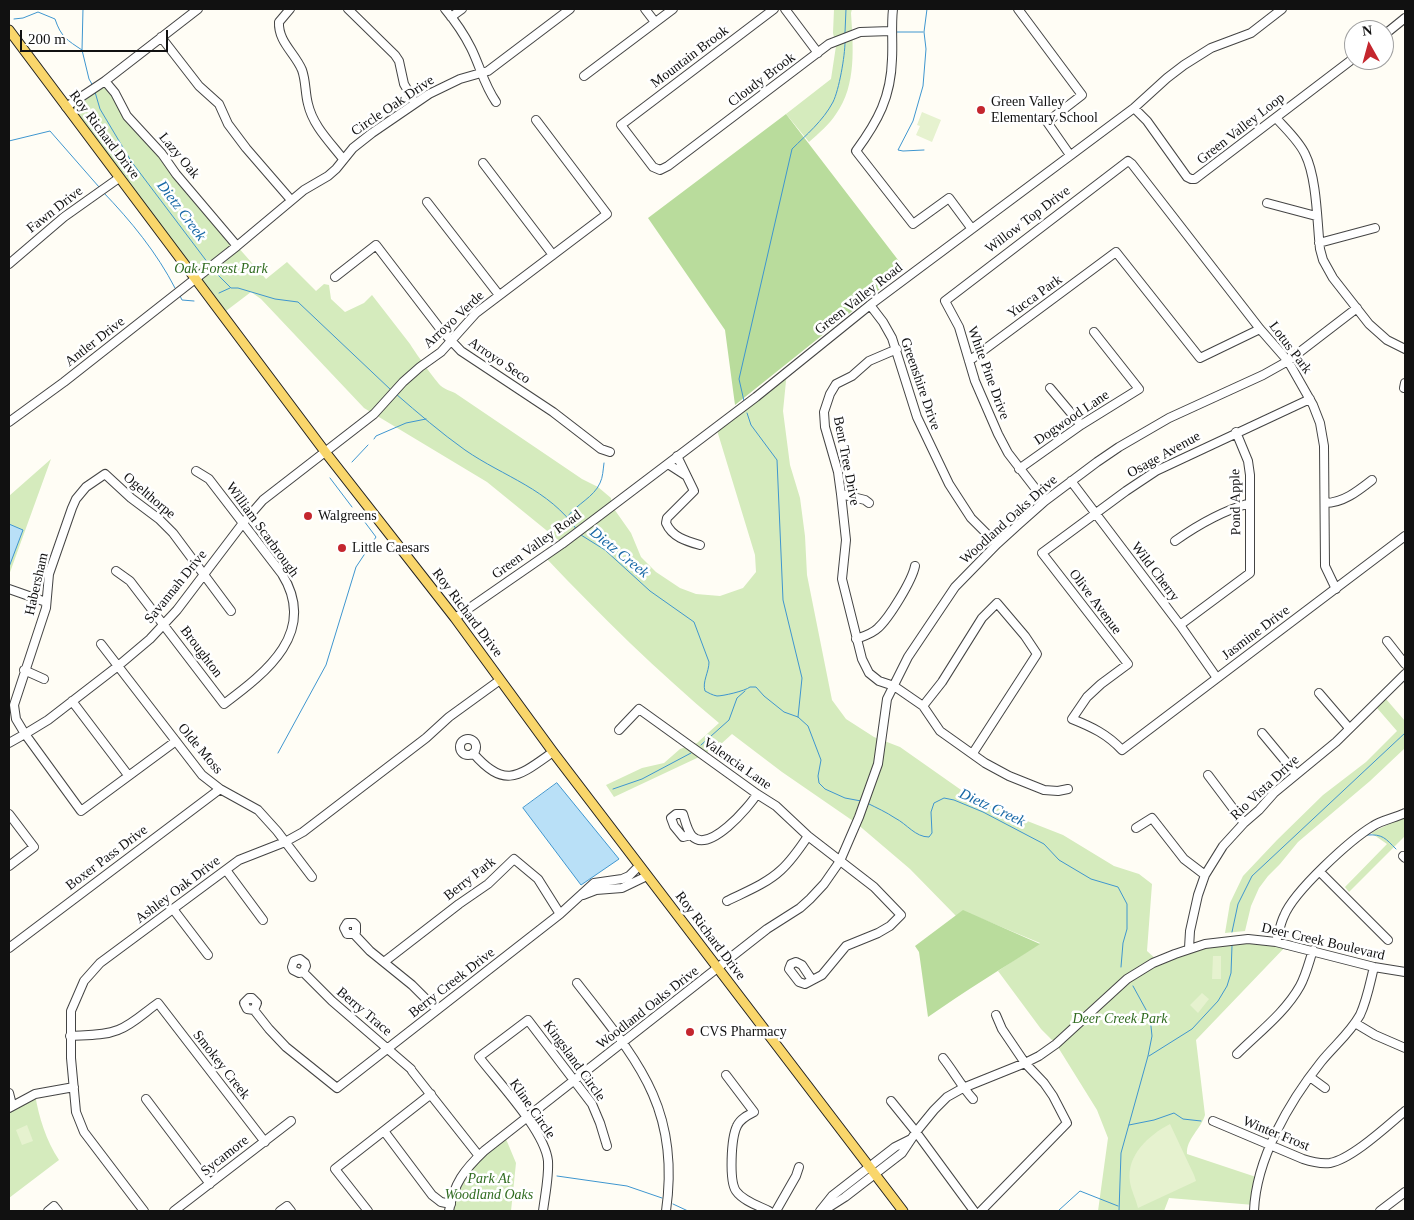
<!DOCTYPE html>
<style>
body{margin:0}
#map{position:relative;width:1414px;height:1220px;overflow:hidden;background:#fffdf5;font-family:Georgia,serif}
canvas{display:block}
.frame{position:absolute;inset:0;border:10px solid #111;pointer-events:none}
.north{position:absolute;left:1344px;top:20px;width:50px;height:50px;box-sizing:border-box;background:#fff;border:1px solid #a0a0a0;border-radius:50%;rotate:353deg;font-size:14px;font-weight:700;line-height:20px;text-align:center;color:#111}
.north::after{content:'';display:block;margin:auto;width:18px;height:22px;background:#c4262e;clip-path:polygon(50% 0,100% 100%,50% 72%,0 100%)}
.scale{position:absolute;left:20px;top:30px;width:148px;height:22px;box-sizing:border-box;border:2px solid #111;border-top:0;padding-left:6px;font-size:15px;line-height:18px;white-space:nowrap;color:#111;-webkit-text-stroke:4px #fff;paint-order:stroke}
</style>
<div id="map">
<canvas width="1414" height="1220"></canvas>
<div class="frame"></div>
<div class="north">N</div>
<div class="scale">200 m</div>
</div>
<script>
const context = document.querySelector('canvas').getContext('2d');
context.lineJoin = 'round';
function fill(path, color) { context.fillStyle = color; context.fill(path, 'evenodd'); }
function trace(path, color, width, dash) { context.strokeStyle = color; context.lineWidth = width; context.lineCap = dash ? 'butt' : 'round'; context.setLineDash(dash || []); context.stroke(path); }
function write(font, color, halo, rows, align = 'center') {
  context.font = font + ' Georgia,serif'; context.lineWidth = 5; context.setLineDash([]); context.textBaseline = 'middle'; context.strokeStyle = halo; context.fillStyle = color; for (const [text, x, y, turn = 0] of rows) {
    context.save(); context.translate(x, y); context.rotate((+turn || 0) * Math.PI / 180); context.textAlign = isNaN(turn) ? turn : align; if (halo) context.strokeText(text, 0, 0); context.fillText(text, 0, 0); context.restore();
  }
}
fill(new Path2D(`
 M 834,9 L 852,9 L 851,13 C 853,46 857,85 836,114 C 829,125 819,133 809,142 L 786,114 L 831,79 L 836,46 L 833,33 Z
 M 105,81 L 121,104 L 237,246 L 266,279 L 287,262 L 316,291 L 324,284 L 329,285 L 331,299 L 345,312 L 364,303 L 372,295 L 410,344 C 412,348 437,383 441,386 C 444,389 451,391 455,393 L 582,479 L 598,487 L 611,498 L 612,506 L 631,533 L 641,557 L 656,572 L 680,588 L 696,594 L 720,596 L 743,588 L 756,572 L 755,555 L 716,427 L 787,371 L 783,411 L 790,465 L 800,498 L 805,536 L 807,575 L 832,700 L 846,719 L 874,737 L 900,747 L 964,792 L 1012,815 L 1063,835 L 1114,866 L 1139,874 L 1152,884 L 1147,951 L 1158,961 L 1225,940 L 1288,944 L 1196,1040 L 1205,1115 C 1201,1129 1186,1139 1187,1154 L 1259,1178 L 1254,1205 L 1169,1198 L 1164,1211 L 1098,1211 L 1108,1138 L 1097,1110 L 1056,1044 L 1041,1029 L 998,971 L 1040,943 L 963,911 L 956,916 L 910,869 L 856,823 L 782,772 L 732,734 L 721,744 L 697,758 L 614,797 L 606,785 L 642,768 L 664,763 L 680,749 L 697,743 L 719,723 C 658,672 601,616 546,558 L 562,543 L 487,482 L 364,408 L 261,299 L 251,292 L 222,314 L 66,107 Z
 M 51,459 L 9,575 L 9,496 Z
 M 1386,699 L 1405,721 L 1405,748 L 1370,781 L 1298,842 L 1280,864 L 1268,876 L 1259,888 L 1251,906 L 1245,931 L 1225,933 L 1230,903 L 1243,876 L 1277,840 L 1323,795 L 1366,762 L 1397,731 L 1377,708 Z
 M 1405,816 L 1405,836 L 1349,892 L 1345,887 L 1387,844 L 1371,833 Z
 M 35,1094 C 39,1118 46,1140 59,1160 L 9,1198 L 9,1108 Z
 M 506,1139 L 516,1163 L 511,1211 L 453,1211 C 459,1178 480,1158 506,1139 Z`), '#d5ebbd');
fill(new Path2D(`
 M 786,114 L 905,269 L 735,405 L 725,330 L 648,218 Z
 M 963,910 L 1040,944 C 1003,968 965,991 928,1017 L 919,952 L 915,946 Z`), '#b9dc9c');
fill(new Path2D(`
 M 922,112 L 941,120 L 932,142 L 916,135 L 920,126 L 917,125 Z
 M 1213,956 L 1221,956 L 1221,979 L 1212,979 Z
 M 1202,993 L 1209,999 L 1198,1013 L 1190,1005 Z
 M 1170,1124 L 1194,1175 L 1196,1181 L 1138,1208 C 1136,1199 1131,1190 1130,1182 C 1126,1155 1149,1135 1170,1124 Z
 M 27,1125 L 33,1141 L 22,1145 L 16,1130 Z`), '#e6f2cf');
const water = new Path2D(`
 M 9,524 L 23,530 L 9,567 Z
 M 557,783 L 619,859 L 581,885 L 523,808 Z`);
fill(water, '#b9e0f7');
trace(water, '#3f96cf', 1);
trace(new Path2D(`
 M 83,9 L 82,50 L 89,79 L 93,86
 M 14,19 L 23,18 L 38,12 L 55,19 C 61,37 67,40 82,50
 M 896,32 L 923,32
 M 845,33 L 846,9
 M 95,92 L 100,109 L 131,161 L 208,263
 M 9,141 L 50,131 L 99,187
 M 924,150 L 903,151 L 898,150 L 913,121 L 923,86 L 926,49 L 924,32 L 927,9
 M 103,192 C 131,221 157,253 175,288
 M 212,269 L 231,288 L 238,288 L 275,299 L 298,302 L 391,390
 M 219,293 L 230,288
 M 180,296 L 182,300 L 194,301
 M 396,394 C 418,413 441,433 465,450 C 504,477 549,489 577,530
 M 744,401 L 739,379 L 792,149 C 806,135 823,121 833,102 C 839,90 845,56 845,42
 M 747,413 L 751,425 L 777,460 L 783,600 L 802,678 L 798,717
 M 374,439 L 376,436 L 406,423 L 426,419
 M 352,462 L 368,445
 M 330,478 L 352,507
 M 568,516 C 577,504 594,497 600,483 C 603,477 603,470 604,463
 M 581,535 L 605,550 L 650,591 L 694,622 L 709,662 C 709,672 702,682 705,691 C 709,693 712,695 717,696 C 723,696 745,691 750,687 L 756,687 L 764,696 L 784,712 L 798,717 L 808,726 L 821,760 L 818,776 L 819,783 L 825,789 L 845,798 L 861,801
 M 701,745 L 729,720 L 737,698 L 745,691
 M 278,753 L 326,665 L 356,567 L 376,537 L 361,517
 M 613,789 L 642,779 L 691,753
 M 867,803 C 877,808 886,812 895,818 C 907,824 915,837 929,837 L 932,833 L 931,812 L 934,803 L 944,798 L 954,800 L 983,812 L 1044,844 L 1059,860 L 1091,879 L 1118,887 L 1127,904 L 1127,929 L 1123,943 L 1121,967
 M 1367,835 C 1383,834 1385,838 1396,849
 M 1232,932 L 1238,904 L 1252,876 L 1405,733
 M 1149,1056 L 1192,1029 L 1218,1001 L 1227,986 L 1231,973 L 1232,946
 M 1129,1125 L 1154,1120 L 1174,1113 L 1183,1119 L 1201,1121
 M 557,1176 L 627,1186 L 662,1198
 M 673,1204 L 688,1211
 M 1058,1211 L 1080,1191 L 1118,1206
 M 1119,1211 L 1121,1153 L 1148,1056 L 1152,1036 L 1150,1017 L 1133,986`), '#3f96cf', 1);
const minor = new Path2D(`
 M 290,9 L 279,22 C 278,42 295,53 302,70 C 306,81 305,93 308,104 C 313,126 330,142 343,159
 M 348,9 L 395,55 L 399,61 L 404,84 L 415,103
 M 445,9 C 455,21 464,34 471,48 C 480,66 484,85 496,102
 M 645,9 L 655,22
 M 774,9 L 621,125 L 653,167 L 660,170 L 668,166 L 829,44 L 860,32 L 891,31
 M 785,9 L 818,53
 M 893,9 C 891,26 893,42 892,59 C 891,97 878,121 856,151 L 913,224 L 949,198 L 972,229
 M 1018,9 L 1082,95 L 1047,122 L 1070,155
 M 451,17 L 462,9
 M 1384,35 L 1405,18
 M 161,37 L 199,86 L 219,104 L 228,124 L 246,148 L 291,200
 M 584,76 L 673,9
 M 105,81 L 115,93 L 127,116 L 162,154 L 176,174 L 237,246
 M 66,107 L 105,81 L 198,9
 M 1134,108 L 1147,121 L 1187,177 L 1191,179 L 1195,179 L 1354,58
 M 1276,118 C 1286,129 1299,141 1305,154 C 1317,178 1317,222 1320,249 L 1323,260 L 1333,278 L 1369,324 L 1387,340 L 1405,349
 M 483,163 L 553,255
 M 427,202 L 499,295
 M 1267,203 L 1316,216
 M 1319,243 L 1375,228
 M 9,264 L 64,217 L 119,178
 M 335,277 L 376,245 L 441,330 L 461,351 L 553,412 L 601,449 L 610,452
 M 870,305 L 883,322 L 892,338 L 917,417 L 949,484 L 971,518 L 997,544
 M 897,349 L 869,361 L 852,376 L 836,384 L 830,394 L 824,412 L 825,427 L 838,472 L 841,494 L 846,540 L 842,579 L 862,659 L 869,673 L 879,681 L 894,686 L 923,706 L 940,731 L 985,763 L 1009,776 L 1044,790 L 1058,791 L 1068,789
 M 969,361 L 1116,252 L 1200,358 L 1260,329
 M 1050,388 L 1081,425
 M 1404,388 L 1405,383
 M 1310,399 L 1156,471 L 1126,491 L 1042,553 L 1128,664 L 1101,684 L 1087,697 L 1072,719 C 1092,727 1107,734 1122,750 L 1405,536
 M 9,422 L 64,382 L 237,246 L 304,190 L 328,176 L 336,169 L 353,148 L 372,133 L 429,94 L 460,79 L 488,71 L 570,9
 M 677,456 L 694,491 L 667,518 L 666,523 C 672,537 686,541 700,545
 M 668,464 L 685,475
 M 1019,469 L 1081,425 L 1139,389 L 1094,332
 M 1071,481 L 1180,625 L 1217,678
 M 841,494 L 865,500 L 869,503
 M 1045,501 L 1008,453 L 998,434 L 975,381 L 959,327 L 945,301 L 1128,161 L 1132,164 L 1260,329 L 1288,361 L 1313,405 L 1320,423 L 1324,446 L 1325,566 L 1336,589
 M 1325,503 C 1343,503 1358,491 1372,480
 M 1175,541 C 1199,524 1222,511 1250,503
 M 116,571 L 130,581 L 224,704 C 267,672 318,632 282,574 L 209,479 L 196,471
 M 9,589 L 46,602
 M 455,618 L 562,544 L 756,397 L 870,305 L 1134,108 L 1167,78 L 1184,65 L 1211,48 L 1251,33 L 1282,9
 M 1180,625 L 1250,573 L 1250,475 L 1248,461 L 1236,432
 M 856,639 C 864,636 872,634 878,628 C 889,618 912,581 915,566
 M 1387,641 L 1405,664
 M 101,644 L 202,775 L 220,789 L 258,810 L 277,831 L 312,877
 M 24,670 L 44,679
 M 1319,693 L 1349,728
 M 72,701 L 128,775
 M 923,706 L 942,682 L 982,618 L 997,603 L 1025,636 L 1037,654 L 973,753
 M 619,730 L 639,709 L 757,794 L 776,806 L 808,836 L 874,887 L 901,915 L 890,926 L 878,933 L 846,946 L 822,975 L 805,984 L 799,982 L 789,969 L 791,964 L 796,962 L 802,965 L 812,980
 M 1262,733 L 1296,774
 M460 747a8 8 0 1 1 16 0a8 8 0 1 1-16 0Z
 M 176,741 L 81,811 L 25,734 L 16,719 L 14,705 L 46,608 L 49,574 L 72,508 L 76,499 L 86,487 L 105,474 L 131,498 L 159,519 L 173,533 L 231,611
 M 9,743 L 25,734 L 48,720 L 118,666 L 150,639 L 177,610 L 243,523 L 263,500 L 374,414 L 403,382 L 420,367 L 441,352 L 476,313 L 607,214 L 536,120
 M 473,753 C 505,790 519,776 553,752
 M 1208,775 L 1244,823
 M 9,814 L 34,847 L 9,866
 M 1136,828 L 1152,818 L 1184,859 L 1205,875
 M 691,835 L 683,837 L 674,826 L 671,818 L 676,814 L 683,814 C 685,820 687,830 692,836 C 709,854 749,807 757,794
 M 1403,856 L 1405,858
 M 226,870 L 263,920
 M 1320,872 L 1388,940
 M 583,895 L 596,890 L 622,888 L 647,876
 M 727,901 C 745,892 766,884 781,870 C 792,860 800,848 808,836
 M 173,909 L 208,955
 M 354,934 L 356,932 L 356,925 L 354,923 L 347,923 L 344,928 L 347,934 L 354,934 L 370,951 L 412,985 L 437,1010
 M 1276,942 C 1279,933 1280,924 1284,916 C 1294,891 1350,840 1373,826 C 1382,820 1395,818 1405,813
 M 9,948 L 220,789
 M 1189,948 L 1190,931 L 1198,895 L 1205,875 L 1223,846 L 1244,823 L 1259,810 L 1274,793 L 1336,742 L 1405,674
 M 384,962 L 459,904 L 488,884 L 514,859 L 538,879 L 560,914
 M 303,972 L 306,966 L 305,963 L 300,959 L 294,961 L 292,967 L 293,970 L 299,973 L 303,972 L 332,1001 L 411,1069
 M 577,983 C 636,1059 681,1107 666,1211
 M 254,1010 L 257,1003 L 252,998 L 249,998 L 244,1003 L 247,1009 L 254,1010 L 269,1029 L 286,1047 L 337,1088 L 560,914 L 594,883 L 622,879 L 629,876 L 639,866
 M 1355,1023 L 1375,1035 L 1405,1048
 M 70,1036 C 86,1035 103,1036 118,1030 C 132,1025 145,1012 158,1003 L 265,1142
 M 1237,1054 C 1258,1033 1285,1013 1300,986 C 1306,975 1309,962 1313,950
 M 943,1058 C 954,1072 962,1087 973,1099
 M 412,1071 L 479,1156
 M 726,1075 L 754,1112 C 748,1115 740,1119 737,1126 C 731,1138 729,1181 736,1191 C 743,1201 759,1206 769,1211
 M 1310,1077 L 1325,1088
 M 9,1093 L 12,1105
 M 146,1099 L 210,1184
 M 891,1101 L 916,1132 L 974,1211
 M 9,1108 L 35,1094 L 74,1087
 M 1213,1121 L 1303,1159 C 1312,1162 1321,1164 1330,1163 C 1352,1159 1387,1126 1405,1111
 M 384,1131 L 432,1195 L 441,1202 L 451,1204
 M 48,1211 L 54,1206 L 58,1211
 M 144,1211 L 84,1132 L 76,1112 L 71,1058 L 71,1011 L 84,981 L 100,963 L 239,860 L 285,842 L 303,832 L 426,738 L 449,717 L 500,680
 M 174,1211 L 291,1121
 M 280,1211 L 287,1206 L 291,1211
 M 368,1211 L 335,1169 L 431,1094
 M 449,1211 C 454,1183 464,1170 484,1151 L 767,929 L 800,908 L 810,899 L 824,884 L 840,861 L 859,817 L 878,764 L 887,699 L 908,657 L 955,587 L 997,544 L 1019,524 L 1045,501 L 1097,462 L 1119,447 L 1169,418 L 1263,375 L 1288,361 L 1357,308
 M 543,1211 C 545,1195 549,1177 548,1161 C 545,1131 498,1082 479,1057 L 528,1020 L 592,1104 L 600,1123 L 607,1146
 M 776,1211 L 796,1176 L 799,1167
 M 820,1211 L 832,1196 L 895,1147 L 911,1139
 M 823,1211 L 845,1197 L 902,1153 L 916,1132 L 934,1110 L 947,1097 L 963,1088 L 1025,1063 L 1039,1056 L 1056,1044 L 1127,979 L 1153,963 L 1175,954 L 1205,944 L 1248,939 L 1276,942 L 1374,967 L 1405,972
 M 981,1211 L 1067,1123 L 1053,1096 L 1044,1083 L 1025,1063 L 1002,1029 L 996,1015
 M 1254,1211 C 1256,1159 1289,1102 1321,1062 C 1334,1046 1350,1033 1360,1015 C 1367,1000 1370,983 1374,967
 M 1380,1211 L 1405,1192`);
const major = new Path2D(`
 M 9,30 L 326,453 L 455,618 L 553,752 L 903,1211`);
trace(minor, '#444', 10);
trace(major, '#222', 11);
trace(minor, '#fff', 8);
trace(major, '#f9d66b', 9);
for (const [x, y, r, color] of [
 [981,110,5,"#c4262e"],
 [308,516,5,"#c4262e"],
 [342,548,5,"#c4262e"],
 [690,1032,5,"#c4262e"]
]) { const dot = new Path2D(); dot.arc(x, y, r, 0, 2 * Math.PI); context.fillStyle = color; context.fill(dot); trace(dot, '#fff', 2); }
write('14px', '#111', '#fff', [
 ["Mountain Brook",690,57,-37],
 ["Cloudy Brook",762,80,-37],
 ["Circle Oak Drive",393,106,-34],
 ["Green Valley Loop",1241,129,-38],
 ["Roy Richard Drive",104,135,53],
 ["Lazy Oak",179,156,50],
 ["Fawn Drive",55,210,-38],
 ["Willow Top Drive",1028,220,-37],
 ["Yucca Park",1035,297,-36],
 ["Green Valley Road",859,299,-38],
 ["Arroyo Verde",454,320,-43],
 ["Antler Drive",95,342,-38],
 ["Lotus Park",1290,348,53],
 ["Arroyo Seco",499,361,34],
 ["White Pine Drive",988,373,70],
 ["Greenshire Drive",920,384,71],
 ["Dogwood Lane",1072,418,-34],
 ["Osage Avenue",1164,455,-29],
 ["Bent Tree Drive",846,461,79],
 ["Ogelthorpe",149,496,40],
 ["Pond Apple",1236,502,-91],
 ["Woodland Oaks Drive",1009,520,-42],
 ["William Scarbrough",262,530,54],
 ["Green Valley Road",537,545,-36],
 ["Wild Cherry",1155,572,53],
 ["Habersham",37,584,-77],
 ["Savannah Drive",176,587,-51],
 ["Olive Avenue",1095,602,53],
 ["Roy Richard Drive",467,613,53],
 ["Jasmine Drive",1256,633,-37],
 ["Broughton",201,652,53],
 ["Olde Moss",200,749,50],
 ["Valencia Lane",737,764,35],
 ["Rio Vista Drive",1265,788,-43],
 ["Boxer Pass Drive",107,858,-37],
 ["Berry Park",470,879,-38],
 ["Ashley Oak Drive",178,890,-37],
 ["Roy Richard Drive",710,936,53],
 ["Deer Creek Boulevard",1323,942,13],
 ["Berry Creek Drive",452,983,-38],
 ["Woodland Oaks Drive",648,1008,-38],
 ["Berry Trace",364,1012,40],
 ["Kingsland Circle",574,1061,54],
 ["Smokey Creek",221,1065,52],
 ["Kline Circle",532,1109,55],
 ["Winter Frost",1276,1134,22],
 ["Sycamore",225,1156,-38]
]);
write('14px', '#111', '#fff', [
 ["Green Valley",991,102],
 ["Elementary School",991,118],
 ["Walgreens",318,516],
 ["Little Caesars",352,548],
 ["CVS Pharmacy",700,1032]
], 'left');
write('italic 14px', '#2f6b1f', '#fff', [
 ["Oak Forest Park",221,269],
 ["Deer Creek Park",1120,1019],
 ["Park At",489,1179],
 ["Woodland Oaks",489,1195]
]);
write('italic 15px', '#1768a6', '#fff', [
 ["Dietz Creek",181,211,53],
 ["Dietz Creek",619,553,39],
 ["Dietz Creek",992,808,25]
]);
</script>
